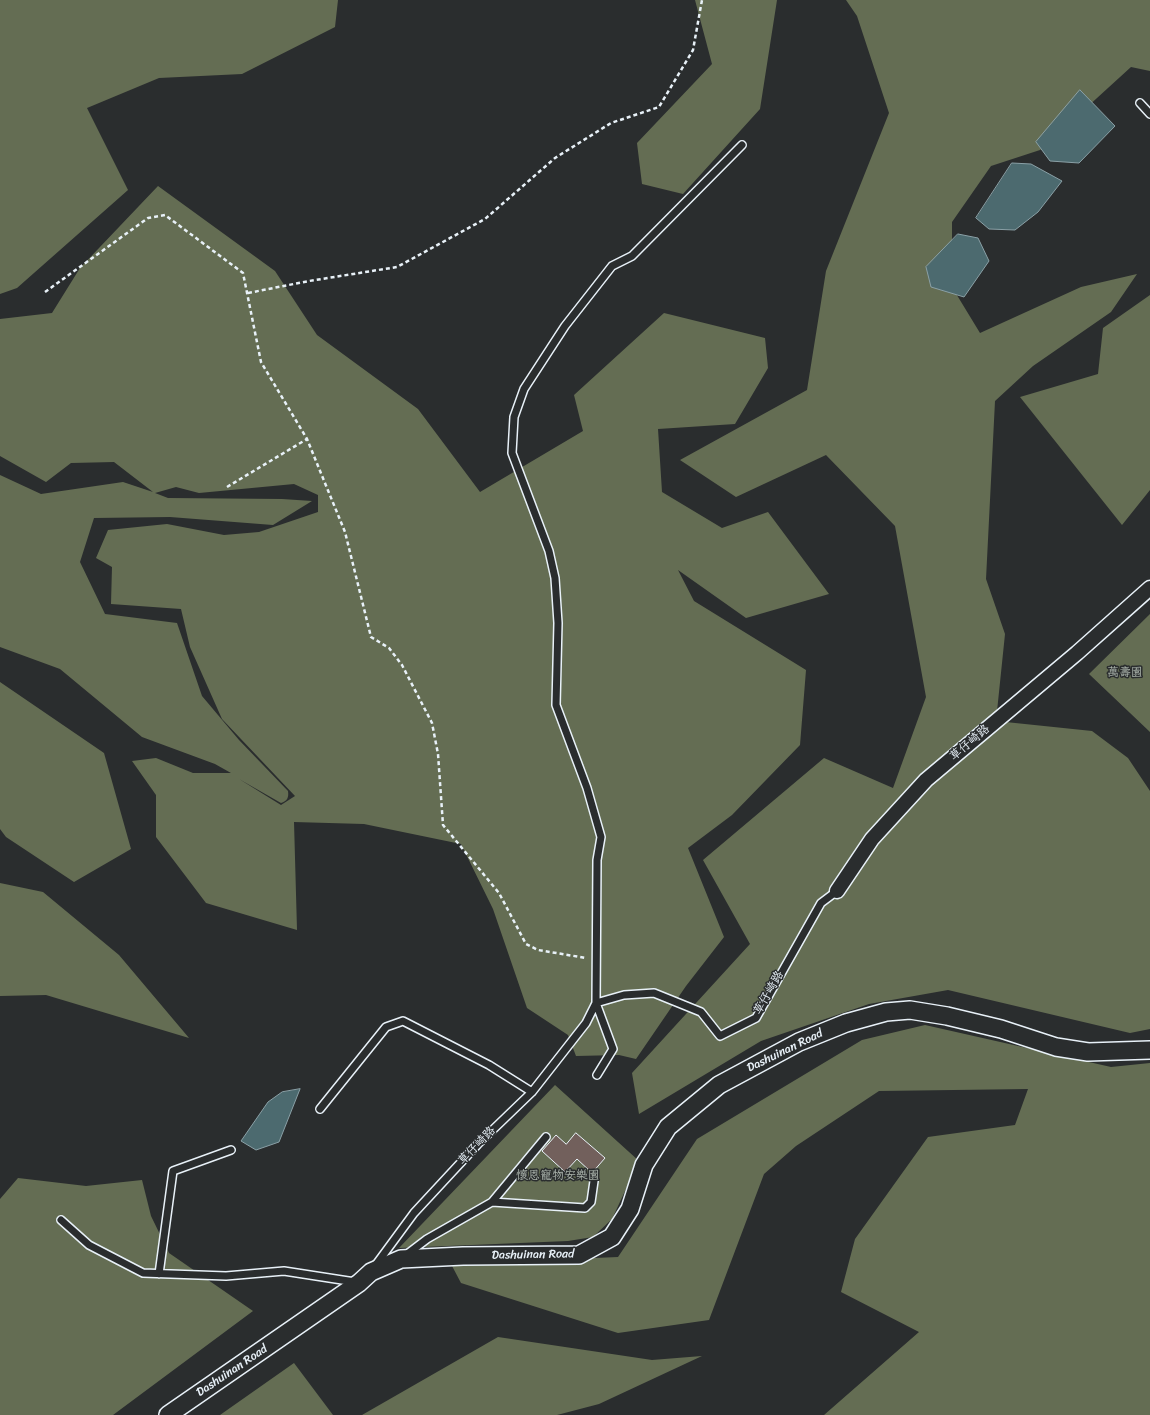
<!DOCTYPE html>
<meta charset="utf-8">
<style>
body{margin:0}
canvas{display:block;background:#2a2d2e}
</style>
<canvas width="1150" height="1415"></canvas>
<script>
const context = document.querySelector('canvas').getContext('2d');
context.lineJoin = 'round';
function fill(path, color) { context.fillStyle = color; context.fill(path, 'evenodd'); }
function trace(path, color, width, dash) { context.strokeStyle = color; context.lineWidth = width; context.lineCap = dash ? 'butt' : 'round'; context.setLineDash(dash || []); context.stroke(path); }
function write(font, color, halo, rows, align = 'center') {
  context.font = font + ' Sriracha,"LXGW WenKai TC",sans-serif'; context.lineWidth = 3; context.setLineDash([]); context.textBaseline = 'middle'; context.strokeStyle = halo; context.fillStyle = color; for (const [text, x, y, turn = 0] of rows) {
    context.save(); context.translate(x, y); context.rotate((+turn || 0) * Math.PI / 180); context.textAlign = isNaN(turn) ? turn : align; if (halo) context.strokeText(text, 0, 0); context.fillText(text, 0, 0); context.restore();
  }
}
fill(new Path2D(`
 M 0,0 L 338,0 L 335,27 L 242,74 L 159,78 L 87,108 L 128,190 L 17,288 L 0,294 Z
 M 695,0 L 777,0 L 760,109 L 683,194 L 642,184 L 637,143 L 712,64 Z
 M 846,0 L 1150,0 L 1150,71 L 1131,67 L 1040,150 L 991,166 L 952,222 L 952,287 L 980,333 L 1081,287 L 1137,274 L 1111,312 L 1033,366 L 995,401 L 986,579 L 1005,634 L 996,721 L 1092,731 L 1128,758 L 1150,791 L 1150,1029 L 1130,1033 L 948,990 L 869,1004 L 761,1041 L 639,1114 L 632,1073 L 750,944 L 703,860 L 824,758 L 893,788 L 926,697 L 895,526 L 826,455 L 736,497 L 680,460 L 807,390 L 826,271 L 889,113 L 857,16 Z
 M 158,186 L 275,271 L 317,335 L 418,409 L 480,492 L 583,431 L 574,395 L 664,313 L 765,338 L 768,368 L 735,424 L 658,429 L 662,492 L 722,528 L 768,512 L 829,594 L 746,618 L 678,570 L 694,601 L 806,670 L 800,745 L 732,815 L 688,848 L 724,937 L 686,986 L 636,1059 L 619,1055 L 576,1056 L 568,1035 L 527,1008 L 493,909 L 461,844 L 364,824 L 294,822 L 297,930 L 206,903 L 156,837 L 156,795 L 132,761 L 156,758 L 193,773 L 231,773 L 215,764 L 142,737 L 60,669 L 0,647 L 0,475 L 41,494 L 123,482 L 153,492 L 114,462 L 71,463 L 46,482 L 0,456 L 0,319 L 52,313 L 80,268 ZM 294,484 L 318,495 L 318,512 L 259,532 L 224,535 L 167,524 L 108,530 L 96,558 L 112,567 L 111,604 L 181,609 L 190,647 L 222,719 L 295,796 L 281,805 L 239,779 L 281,803 C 287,801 289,798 288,791 L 239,740 L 202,696 L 177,623 L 105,614 L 80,562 L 94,518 L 170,517 L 273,525 L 312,501 L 282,499 L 168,498 L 155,493 L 176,487 L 199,493 Z
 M 1150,295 L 1150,490 L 1122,525 L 1020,397 L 1098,374 L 1103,328 Z
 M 1150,614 L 1150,732 L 1089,674 Z
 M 0,682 L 104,753 L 131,849 L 74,882 L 6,837 L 0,829 Z
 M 0,883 L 43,892 L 119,955 L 189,1038 L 46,995 L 0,996 Z
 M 925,1025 L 1111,1067 L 1150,1063 L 1150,1415 L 824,1415 L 919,1332 L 841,1292 L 855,1239 L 928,1137 L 1015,1125 L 1028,1089 L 879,1091 L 796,1146 L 764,1174 L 709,1320 L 618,1333 L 461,1283 L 451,1264 L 618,1257 L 697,1139 L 862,1040 Z
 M 555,1085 L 639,1161 L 612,1219 L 593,1237 L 568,1241 L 399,1248 Z
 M 18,1178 L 86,1186 L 142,1180 L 151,1216 L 169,1253 L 253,1311 L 113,1415 L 0,1415 L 0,1199 Z
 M 498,1337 L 652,1360 L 702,1356 L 599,1404 L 557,1415 L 362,1415 Z
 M 294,1363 L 333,1415 L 220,1415 Z`), '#646d53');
const water = new Path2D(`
 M 1080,90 L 1115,126 L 1079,163 L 1050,161 L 1036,142 Z
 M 1012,163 L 1031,164 L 1062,181 L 1038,212 L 1015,230 L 989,229 L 976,218 Z
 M 958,234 L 978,238 L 989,261 L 964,297 L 931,287 L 926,267 Z
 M 300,1089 L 279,1142 L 256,1150 L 241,1141 L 268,1102 L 282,1092 Z`);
fill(water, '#4c6a6f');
trace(water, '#8aa0a6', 1);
const building = new Path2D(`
 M 576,1133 L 605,1158 L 592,1173 L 577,1159 L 565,1172 L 542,1151 L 556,1135 L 566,1144 Z`);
fill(building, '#72605c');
trace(building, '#e8f1f8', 1);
const service = new Path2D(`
 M 1140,103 L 1150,114
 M 597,1075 L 613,1049 L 596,1003 L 597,860 L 601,837 L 587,788 L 556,705 L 558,623 L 555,578 L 549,551 L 512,453 L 514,417 L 524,389 L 565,326 L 612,266 L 632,256 L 742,145
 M 320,1109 L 386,1027 L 403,1021 L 489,1065 L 532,1092
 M 492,1202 L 585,1208 L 591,1202 L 594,1181
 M 61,1220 L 89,1245 L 143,1273 L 226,1276 L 284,1271 L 355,1282
 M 406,1255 L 427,1239 L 492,1202 L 546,1137
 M 375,1266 L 414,1213 L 478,1144 L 532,1092 L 586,1023 L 596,1003 L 624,995 L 654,993 L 701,1012 L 720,1036 L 756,1018 L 821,903 L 837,891
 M 159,1274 L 173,1171 L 231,1150`);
const minor = new Path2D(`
 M 837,891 L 872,839 L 926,780 L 1077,653 L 1150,588`);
const tertiary = new Path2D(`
 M 168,1415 L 359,1283 L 371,1272 L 401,1259 L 463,1256 L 579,1255 L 612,1237 L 630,1209 L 644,1165 L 668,1127 L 719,1085 L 799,1042 L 846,1023 L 886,1012 L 910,1010 L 947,1016 L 1001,1029 L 1056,1047 L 1088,1052 L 1150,1050`);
trace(service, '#e8f1f8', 10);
trace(minor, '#e8f1f8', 17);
trace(tertiary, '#e8f1f8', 20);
trace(new Path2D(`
 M 45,292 L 148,218 L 165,215 L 243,273 L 261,362 L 307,439 L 345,532 L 371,637 L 389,648 L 402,665 L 432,723 L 438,754 L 443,825 L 499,893 L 526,944 L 538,950 L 586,958
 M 248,293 L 309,281 L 397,267 L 485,219 L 555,158 L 611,123 L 659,107 L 693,50 L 702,0
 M 227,487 L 307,439`), '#e8f1f8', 2.5, [4, 3]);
trace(service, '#2a2d2e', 7);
trace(minor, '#2a2d2e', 14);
trace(tertiary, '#2a2d2e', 17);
write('12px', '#adb6ae', '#2a2d2e', [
 ["萬壽園",1125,673],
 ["懷恩寵物安樂園",558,1176]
]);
write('12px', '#e8f1f8', '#2a2d2e', [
 ["草仔崎路",970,743,-40],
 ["草仔崎路",769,993,-60],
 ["Dashuinan Road",785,1051,-26],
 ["草仔崎路",477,1146,-46],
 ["Dashuinan Road",533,1255,-1],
 ["Dashuinan Road",232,1371,-34]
]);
</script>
